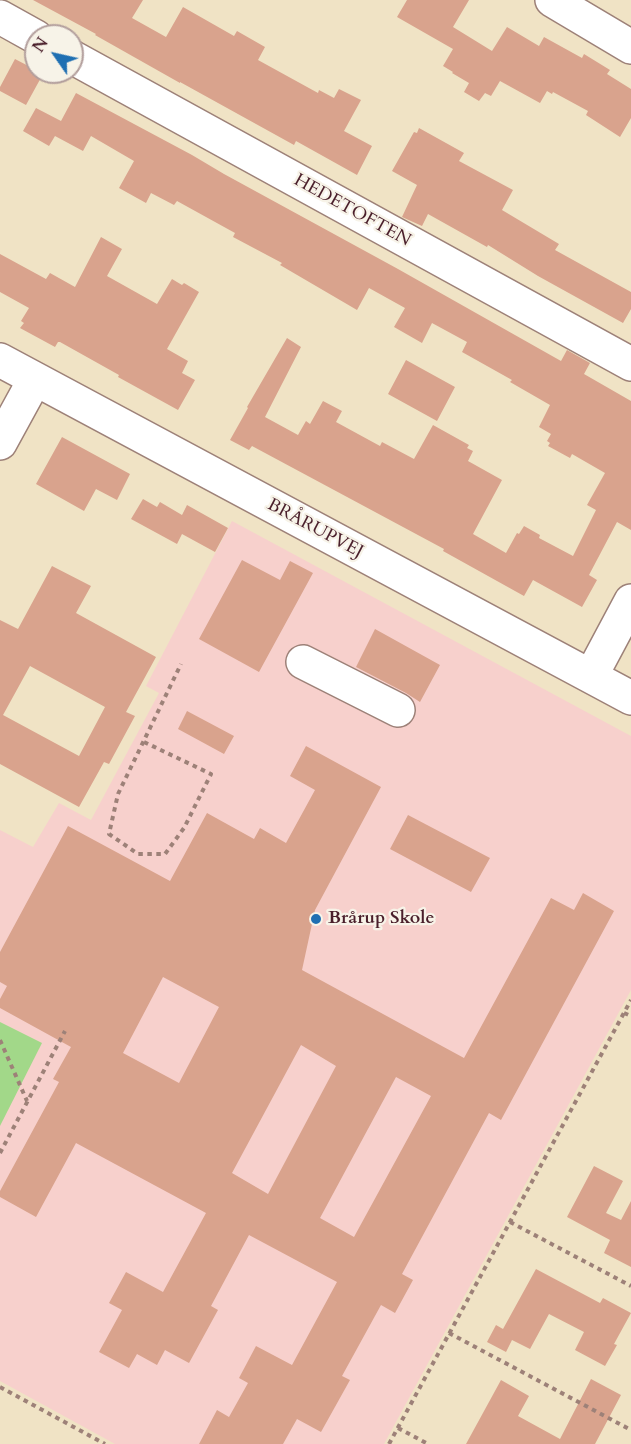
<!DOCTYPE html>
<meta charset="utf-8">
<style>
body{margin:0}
#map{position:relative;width:631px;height:1444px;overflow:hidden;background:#f0e3c5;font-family:Cardo,serif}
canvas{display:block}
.north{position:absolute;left:24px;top:24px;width:60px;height:60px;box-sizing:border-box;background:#f7f3e8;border:2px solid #b29e9c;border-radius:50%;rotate:304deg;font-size:16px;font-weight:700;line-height:24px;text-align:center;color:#4a1f2b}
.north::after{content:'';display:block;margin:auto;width:21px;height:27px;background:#1f6fb2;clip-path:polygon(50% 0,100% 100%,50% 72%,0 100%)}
</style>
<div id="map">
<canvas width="631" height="1444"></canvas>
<div class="north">N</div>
</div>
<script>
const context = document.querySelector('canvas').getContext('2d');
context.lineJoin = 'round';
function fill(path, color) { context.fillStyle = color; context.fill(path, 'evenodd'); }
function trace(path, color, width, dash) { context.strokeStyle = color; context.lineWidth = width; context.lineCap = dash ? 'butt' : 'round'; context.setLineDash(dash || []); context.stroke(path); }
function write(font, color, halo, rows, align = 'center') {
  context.font = font + ' Cardo,serif'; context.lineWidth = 4.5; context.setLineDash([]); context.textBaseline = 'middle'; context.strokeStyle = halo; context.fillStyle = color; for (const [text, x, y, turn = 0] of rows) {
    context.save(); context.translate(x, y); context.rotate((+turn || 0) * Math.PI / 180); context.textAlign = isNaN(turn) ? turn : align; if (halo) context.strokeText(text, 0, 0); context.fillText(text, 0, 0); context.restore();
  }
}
fill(new Path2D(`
 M 232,521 L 631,736 L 631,990 L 384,1444 L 115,1444 L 0,1381 L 0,830 L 33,847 L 59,803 L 91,820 L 159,693 L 146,686 Z`), '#f7d0cc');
fill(new Path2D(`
 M 0,1022 L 42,1043 L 0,1126 Z`), '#a2d889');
fill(new Path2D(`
 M 33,0 L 143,0 L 132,18 L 166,37 L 183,7 L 234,36 L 237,31 L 265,47 L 258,60 L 318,93 L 319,90 L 334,98 L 339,89 L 361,100 L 344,131 L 372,146 L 357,175 L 296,141 L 294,145 L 180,82 L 180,83 L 95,35 L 96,34 Z
 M 407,0 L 469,0 L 453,27 L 492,51 L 507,27 L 539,46 L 544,37 L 582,58 L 584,54 L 610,70 L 607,74 L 631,89 L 631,118 L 620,137 L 586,115 L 588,111 L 553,92 L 552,94 L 547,91 L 540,103 L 500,81 L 491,96 L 485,93 L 479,101 L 464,92 L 469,83 L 452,73 L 453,72 L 443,66 L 453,49 L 397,17 Z
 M 15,59 L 36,70 L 36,72 L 43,74 L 26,105 L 0,91 L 0,87 Z
 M 76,93 L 192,155 L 224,174 L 398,269 L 561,361 L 567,350 L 590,363 L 584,374 L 631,401 L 631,530 L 617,522 L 589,575 L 597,580 L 582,607 L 533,580 L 524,596 L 443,551 L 444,549 L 252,446 L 249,450 L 230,440 L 248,408 L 247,407 L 287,338 L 301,347 L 265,417 L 298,435 L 306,421 L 310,424 L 323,401 L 342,411 L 336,422 L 380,446 L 382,442 L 414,459 L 433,425 L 469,445 L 467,448 L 473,451 L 468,461 L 502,480 L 473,534 L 506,553 L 517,533 L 519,534 L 524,526 L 540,535 L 539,538 L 573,556 L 596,510 L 587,505 L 605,473 L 572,454 L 570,458 L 548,446 L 550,443 L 547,441 L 551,434 L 539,427 L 550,405 L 510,382 L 512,380 L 462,352 L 467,342 L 432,323 L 422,343 L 394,327 L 405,308 L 369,288 L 357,310 L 280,265 L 282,263 L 233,237 L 235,233 L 177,201 L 174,205 L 151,193 L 146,203 L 119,188 L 134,161 L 91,136 L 83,151 L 55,136 L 49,146 L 23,131 L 36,108 L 61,121 Z
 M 419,128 L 464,153 L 459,161 L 513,190 L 502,210 L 559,244 L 555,250 L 631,292 L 631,309 L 623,323 L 538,276 L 488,245 L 487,247 L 428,214 L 422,226 L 402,217 L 417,185 L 392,171 L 414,132 L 417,133 Z
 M 101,237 L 122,249 L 107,276 L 157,304 L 172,279 L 182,285 L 184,283 L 199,292 L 167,349 L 188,361 L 182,373 L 195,380 L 178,410 L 118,377 L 119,375 L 60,342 L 58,342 L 55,347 L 20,328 L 24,323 L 21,321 L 29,308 L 0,292 L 0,254 L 46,279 L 50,273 L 75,287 Z
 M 406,360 L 455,387 L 437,421 L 388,394 Z
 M 62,437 L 130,474 L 117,500 L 96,489 L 84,511 L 36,484 Z
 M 143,499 L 157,507 L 160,502 L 182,515 L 187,505 L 228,528 L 215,552 L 182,534 L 177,544 L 131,519 Z
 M 242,560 L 280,580 L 290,561 L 313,573 L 259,672 L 199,639 Z
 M 52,566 L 91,586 L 76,613 L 156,657 L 126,712 L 135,716 L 109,764 L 104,762 L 79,807 L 0,764 L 0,620 L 18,629 ZM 30,666 L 105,707 L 79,756 L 3,715 Z
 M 375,629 L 440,665 L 420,702 L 406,693 L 356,667 Z
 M 187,711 L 234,736 L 224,754 L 178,729 Z
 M 306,746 L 381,787 L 315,910 L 302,970 L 464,1058 L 551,898 L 574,910 L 583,893 L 614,911 L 501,1120 L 489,1113 L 402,1274 L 413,1280 L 395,1313 L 381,1305 L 342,1376 L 350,1380 L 321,1432 L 297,1419 L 283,1444 L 199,1444 L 217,1410 L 229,1417 L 248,1383 L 239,1378 L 256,1346 L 292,1365 L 337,1282 L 249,1235 L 211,1306 L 218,1310 L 189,1363 L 165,1350 L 157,1365 L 137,1354 L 129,1368 L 99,1352 L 122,1310 L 109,1303 L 126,1272 L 163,1292 L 206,1213 L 76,1143 L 36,1217 L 0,1197 L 0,1191 L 59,1082 L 53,1079 L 71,1047 L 0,1008 L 0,999 L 7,986 L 0,982 L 0,952 L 68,826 L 170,881 L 207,813 L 254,839 L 260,828 L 286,843 L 315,790 L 290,776 ZM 163,977 L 219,1007 L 179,1083 L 123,1053 ZM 301,1045 L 336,1066 L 268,1194 L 232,1173 ZM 396,1077 L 431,1096 L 354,1237 L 320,1218 Z
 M 408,815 L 490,858 L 471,892 L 390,849 Z
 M 594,1166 L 623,1181 L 606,1213 L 621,1220 L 631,1201 L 631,1267 L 604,1253 L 610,1240 L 567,1217 Z
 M 536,1269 L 600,1303 L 603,1298 L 631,1313 L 614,1344 L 617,1345 L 605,1366 L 575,1350 L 584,1332 L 549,1314 L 530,1349 L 512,1340 L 506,1352 L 487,1342 L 496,1325 L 503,1329 Z
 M 591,1379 L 621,1395 L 595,1444 L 466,1444 L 501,1380 L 529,1396 L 518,1416 L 560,1439 Z`), '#d9a38d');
const minor = new Path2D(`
 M 552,0 L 631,47
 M 0,17 L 36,37
 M 72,57 L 631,364
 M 0,360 L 631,698
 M 0,443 L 35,379
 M 303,662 L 398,710
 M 591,676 L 631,601`);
trace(minor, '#9d8178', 36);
trace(new Path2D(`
 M 144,742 L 211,774 L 184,828 L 165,854 L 138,854 L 109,834 L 118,794 L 181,664
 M 624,1013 L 631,1016
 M 0,1040 L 27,1101
 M 0,1153 L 65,1031
 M 510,1222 L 631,1286
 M 449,1333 L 631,1430
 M 0,1387 L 105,1444
 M 398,1428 L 428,1444
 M 389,1444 L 631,1000`), '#9d8178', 4, [4.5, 4.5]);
trace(minor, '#fff', 33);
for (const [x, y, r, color] of [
 [316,919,6,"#1f6fb2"]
]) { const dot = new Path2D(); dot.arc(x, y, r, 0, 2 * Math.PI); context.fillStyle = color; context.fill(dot); trace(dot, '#f7f3e8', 2); }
write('18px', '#4a1f2b', '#f7f3e8', [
 ["HEDETOFTEN",352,211,29],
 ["BRÅRUPVEJ",315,529,28]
]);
write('bold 18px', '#4a1f2b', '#f7f3e8', [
 ["Brårup Skole",328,919]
], 'left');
</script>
